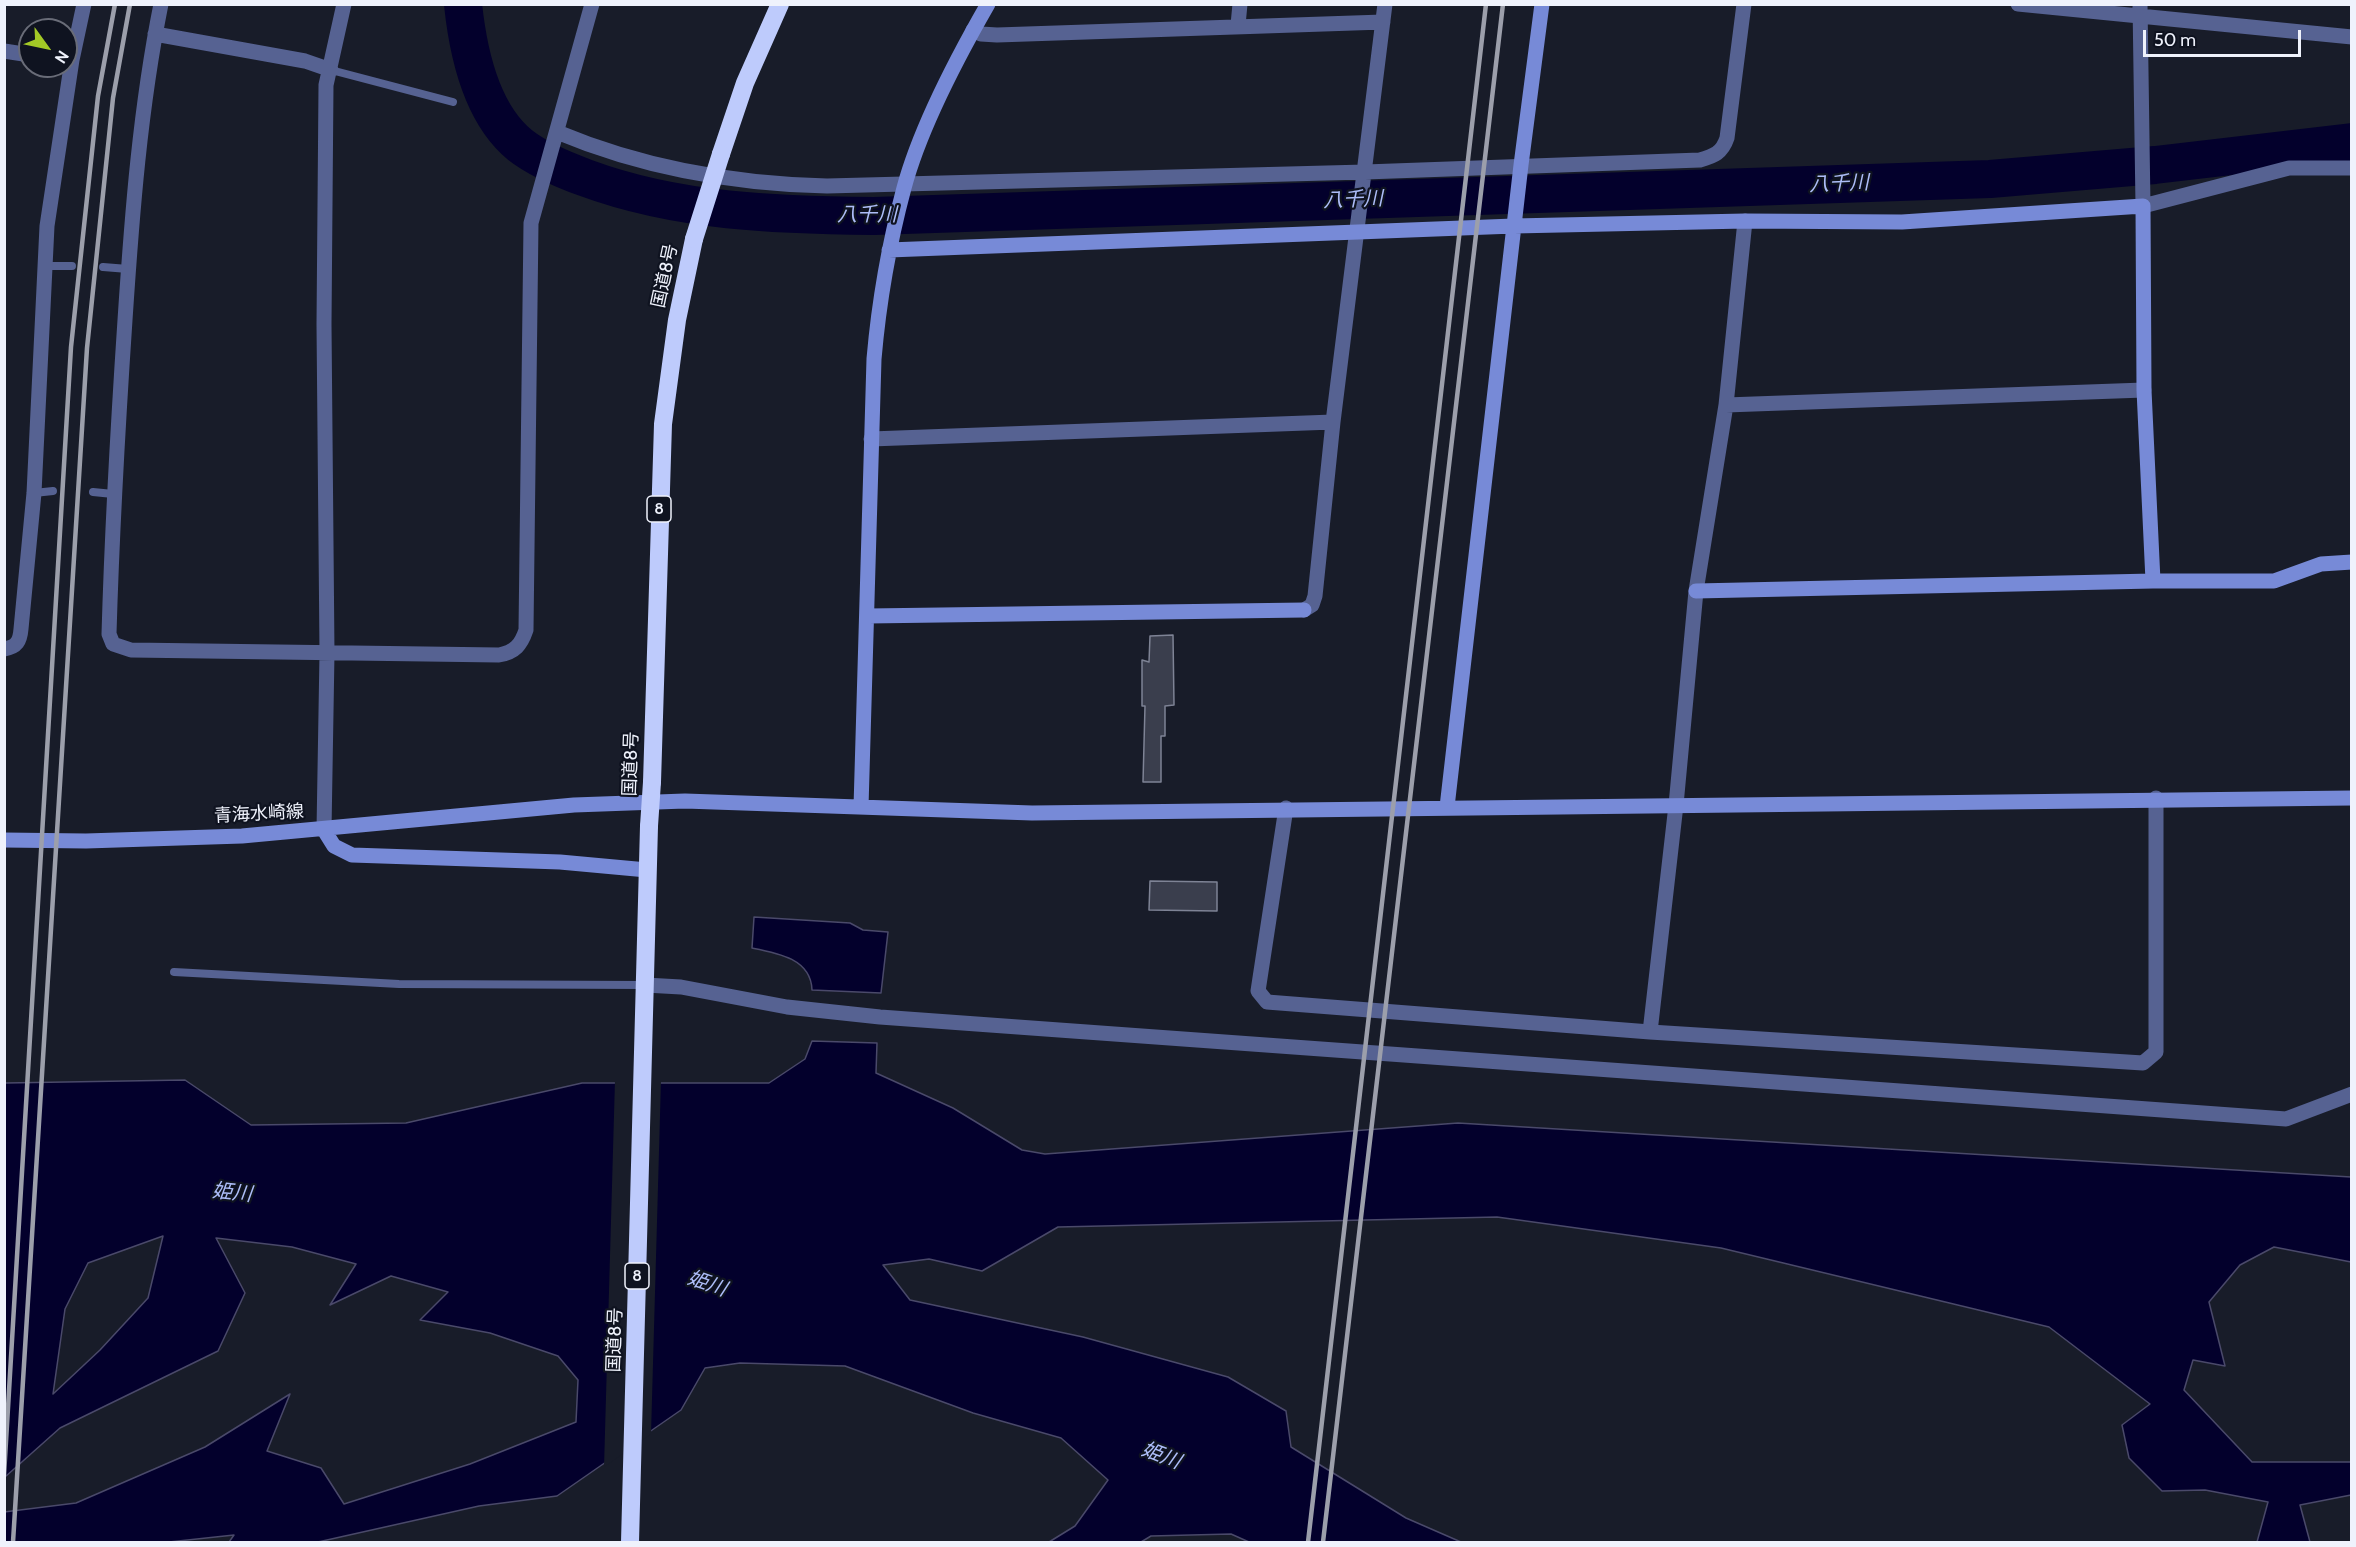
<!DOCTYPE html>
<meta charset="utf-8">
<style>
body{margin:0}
#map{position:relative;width:2356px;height:1547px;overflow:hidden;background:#181c29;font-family:Cabin,sans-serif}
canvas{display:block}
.frame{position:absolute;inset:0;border:6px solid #eff2fc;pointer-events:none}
.north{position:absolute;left:18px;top:18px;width:60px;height:60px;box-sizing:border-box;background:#0f1320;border:2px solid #696c78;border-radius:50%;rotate:123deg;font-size:16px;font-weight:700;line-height:24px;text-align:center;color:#eff2fc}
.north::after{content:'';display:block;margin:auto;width:21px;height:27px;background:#a3c926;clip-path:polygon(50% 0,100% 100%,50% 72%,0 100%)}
.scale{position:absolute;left:2143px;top:30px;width:158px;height:27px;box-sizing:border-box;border:3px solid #eff2fc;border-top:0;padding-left:8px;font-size:18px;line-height:21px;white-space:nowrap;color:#eff2fc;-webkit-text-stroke:4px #0f1320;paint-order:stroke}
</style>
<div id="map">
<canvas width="2356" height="1547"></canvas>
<div class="frame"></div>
<div class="north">N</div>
<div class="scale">50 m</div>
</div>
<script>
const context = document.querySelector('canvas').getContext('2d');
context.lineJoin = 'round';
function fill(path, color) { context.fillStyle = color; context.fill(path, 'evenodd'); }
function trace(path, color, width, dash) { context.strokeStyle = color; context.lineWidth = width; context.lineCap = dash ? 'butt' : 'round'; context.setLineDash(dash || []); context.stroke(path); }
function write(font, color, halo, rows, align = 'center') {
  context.font = font + ' Cabin,"Noto Sans JP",sans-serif'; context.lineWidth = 4.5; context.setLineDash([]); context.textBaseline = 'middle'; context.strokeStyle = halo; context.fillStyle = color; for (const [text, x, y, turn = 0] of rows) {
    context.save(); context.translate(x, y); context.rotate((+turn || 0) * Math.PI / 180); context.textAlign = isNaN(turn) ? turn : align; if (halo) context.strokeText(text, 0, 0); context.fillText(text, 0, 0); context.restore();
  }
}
const water = new Path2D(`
 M 754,917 L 850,923 L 863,930 L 888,932 L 881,993 L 812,990 C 811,959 778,953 752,948 Z
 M 812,1041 L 877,1043 L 876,1073 L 953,1108 L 1022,1150 L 1045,1154 L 1458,1123 L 2351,1177 L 2351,1262 L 2274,1247 L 2240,1265 L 2209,1302 L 2225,1366 L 2193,1360 L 2184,1390 L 2252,1462 L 2351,1462 L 2351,1495 L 2300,1505 L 2310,1542 L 2257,1542 L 2268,1502 L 2205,1490 L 2162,1491 L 2129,1458 L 2122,1425 L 2150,1404 L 2049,1327 L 1721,1248 L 1497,1217 L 1058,1227 L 982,1271 L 929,1259 L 883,1265 L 910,1300 L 1083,1337 L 1228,1377 L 1286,1411 L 1291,1447 L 1406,1518 L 1461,1542 L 1249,1542 L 1231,1534 L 1151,1536 L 1141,1542 L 1049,1542 L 1075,1526 L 1108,1480 L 1061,1438 L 973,1413 L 845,1366 L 740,1363 L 705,1368 L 681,1410 L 557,1496 L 479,1506 L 318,1542 L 229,1542 L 234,1535 L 169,1542 L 5,1542 L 4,1512 L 76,1503 L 205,1447 L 290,1394 L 267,1451 L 321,1468 L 344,1504 L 470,1464 L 576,1422 L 578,1380 L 558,1356 L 490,1333 L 420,1320 L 448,1292 L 391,1276 L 330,1305 L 356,1264 L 292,1247 L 216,1238 L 245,1293 L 218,1351 L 60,1428 L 5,1477 L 5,1083 L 185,1080 L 251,1125 L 406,1123 L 582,1083 L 769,1083 L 805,1059 ZM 163,1236 L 148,1298 L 100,1350 L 53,1394 L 65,1309 L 88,1263 Z`);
fill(water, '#03002c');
trace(water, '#4a496a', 1.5);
fill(new Path2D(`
 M 615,1080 L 661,1080 L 651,1434 L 604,1467 Z`), '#181c29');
trace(new Path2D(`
 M 463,4 C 468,52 481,113 520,145 C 539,160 564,170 586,178 C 678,212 777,215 874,216 L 1990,179 L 2155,165 L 2352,142`), '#03002c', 38);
const building = new Path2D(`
 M 1173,635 L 1174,705 L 1165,706 L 1165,736 L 1161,736 L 1161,782 L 1143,782 L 1145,706 L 1142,706 L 1142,660 L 1149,662 L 1150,636 Z
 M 1150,881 L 1217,882 L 1217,911 L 1149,910 Z`);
fill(building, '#3a3e4d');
trace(building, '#7e8395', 1.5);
trace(new Path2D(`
 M 331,70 L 453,102
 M 44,266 L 72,266
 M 103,267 L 128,269
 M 93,492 L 113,494
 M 34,493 L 53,491
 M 174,972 L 399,984 L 645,985`), '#566292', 8);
trace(new Path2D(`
 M 161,4 C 140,109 132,214 125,320 C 118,425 112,529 109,634 L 113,644 L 131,650 L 499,655 C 515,652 521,645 526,630 L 531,223 L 592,4
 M 2018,4 L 2352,37
 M 2140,4 L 2143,206 L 2289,168 L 2352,168
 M 1238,25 L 1240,4
 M 973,30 L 981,34 L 997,35 L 1383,22
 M 155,34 L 305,61 L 331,70
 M 4,51 L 30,55
 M 557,132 C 643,168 734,184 827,186 L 1365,172 L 1700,160 C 1714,156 1722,153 1727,138 L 1744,4
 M 1726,405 L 2144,390
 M 871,439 L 1333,422
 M 1304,610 L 1312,605 L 1315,596 L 1333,422 L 1385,4
 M 4,649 C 17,647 20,641 21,629 L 34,493 L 47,226 L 72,60 L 84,4
 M 1286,808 L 1258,991 L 1267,1002 L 1650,1032 L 2143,1063 L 2156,1052 L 2156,798
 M 324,830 L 327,653 L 324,324 L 326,85 L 344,4
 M 645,985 L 681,987 L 787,1007 L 880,1017 L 2286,1119 L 2352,1094
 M 1650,1032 L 1676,805 L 1696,591 L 1726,405 L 1745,221`), '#566292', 15);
trace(new Path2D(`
 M 889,250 L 1514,226 L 1745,221 L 1902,222 L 2143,206 L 2144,390 L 2153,581
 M 1696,591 L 2153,581 L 2274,581 L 2321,564 L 2352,562
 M 868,616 L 1304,610
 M 861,807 L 874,359 C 879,301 889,244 904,188 C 920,128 957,58 988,4
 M 1447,807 L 1521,165 L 1542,4
 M 324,830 L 334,846 L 352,855 L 560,862 L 647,870
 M 4,840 L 86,841 L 242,836 L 574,805 L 685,801 L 1032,813 L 2352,798`), '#778ad7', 15);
trace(new Path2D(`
 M 721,154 L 745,83 L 780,4
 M 652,782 L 663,424 L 677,320 L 694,239
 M 630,1542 L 649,826`), '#becbfc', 18);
trace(new Path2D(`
 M 4,1475 L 71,347 L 98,96 L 115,4
 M 13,1542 L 87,348 L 113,98 L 130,4
 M 1308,1542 L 1486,4
 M 1323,1542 L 1503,4`), '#9c9fab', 4.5);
trace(new Path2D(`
 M 694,239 L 721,154
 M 649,826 L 652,782`), '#becbfc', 18);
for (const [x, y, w] of [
 [659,509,24],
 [637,1276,24]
]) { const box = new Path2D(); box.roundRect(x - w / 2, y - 13, w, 26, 4.5); context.fillStyle = '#0f1320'; context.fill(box); trace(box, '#eff2fc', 1.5); }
write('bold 16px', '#eff2fc', null, [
 ["8",659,509],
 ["8",637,1276]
]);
write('18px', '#eff2fc', '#0f1320', [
 ["国道8号",665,276,-78],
 ["国道8号",631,764,-88],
 ["青海水崎線",259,814,-3],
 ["国道8号",615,1340,-88]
]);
write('italic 20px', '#adbdf8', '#0f1320', [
 ["八千川",1839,184,-2],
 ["八千川",1353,200,-2],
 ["八千川",867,215],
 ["姫川",232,1193,6],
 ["姫川",707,1284,19],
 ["姫川",1161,1456,21]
]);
</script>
